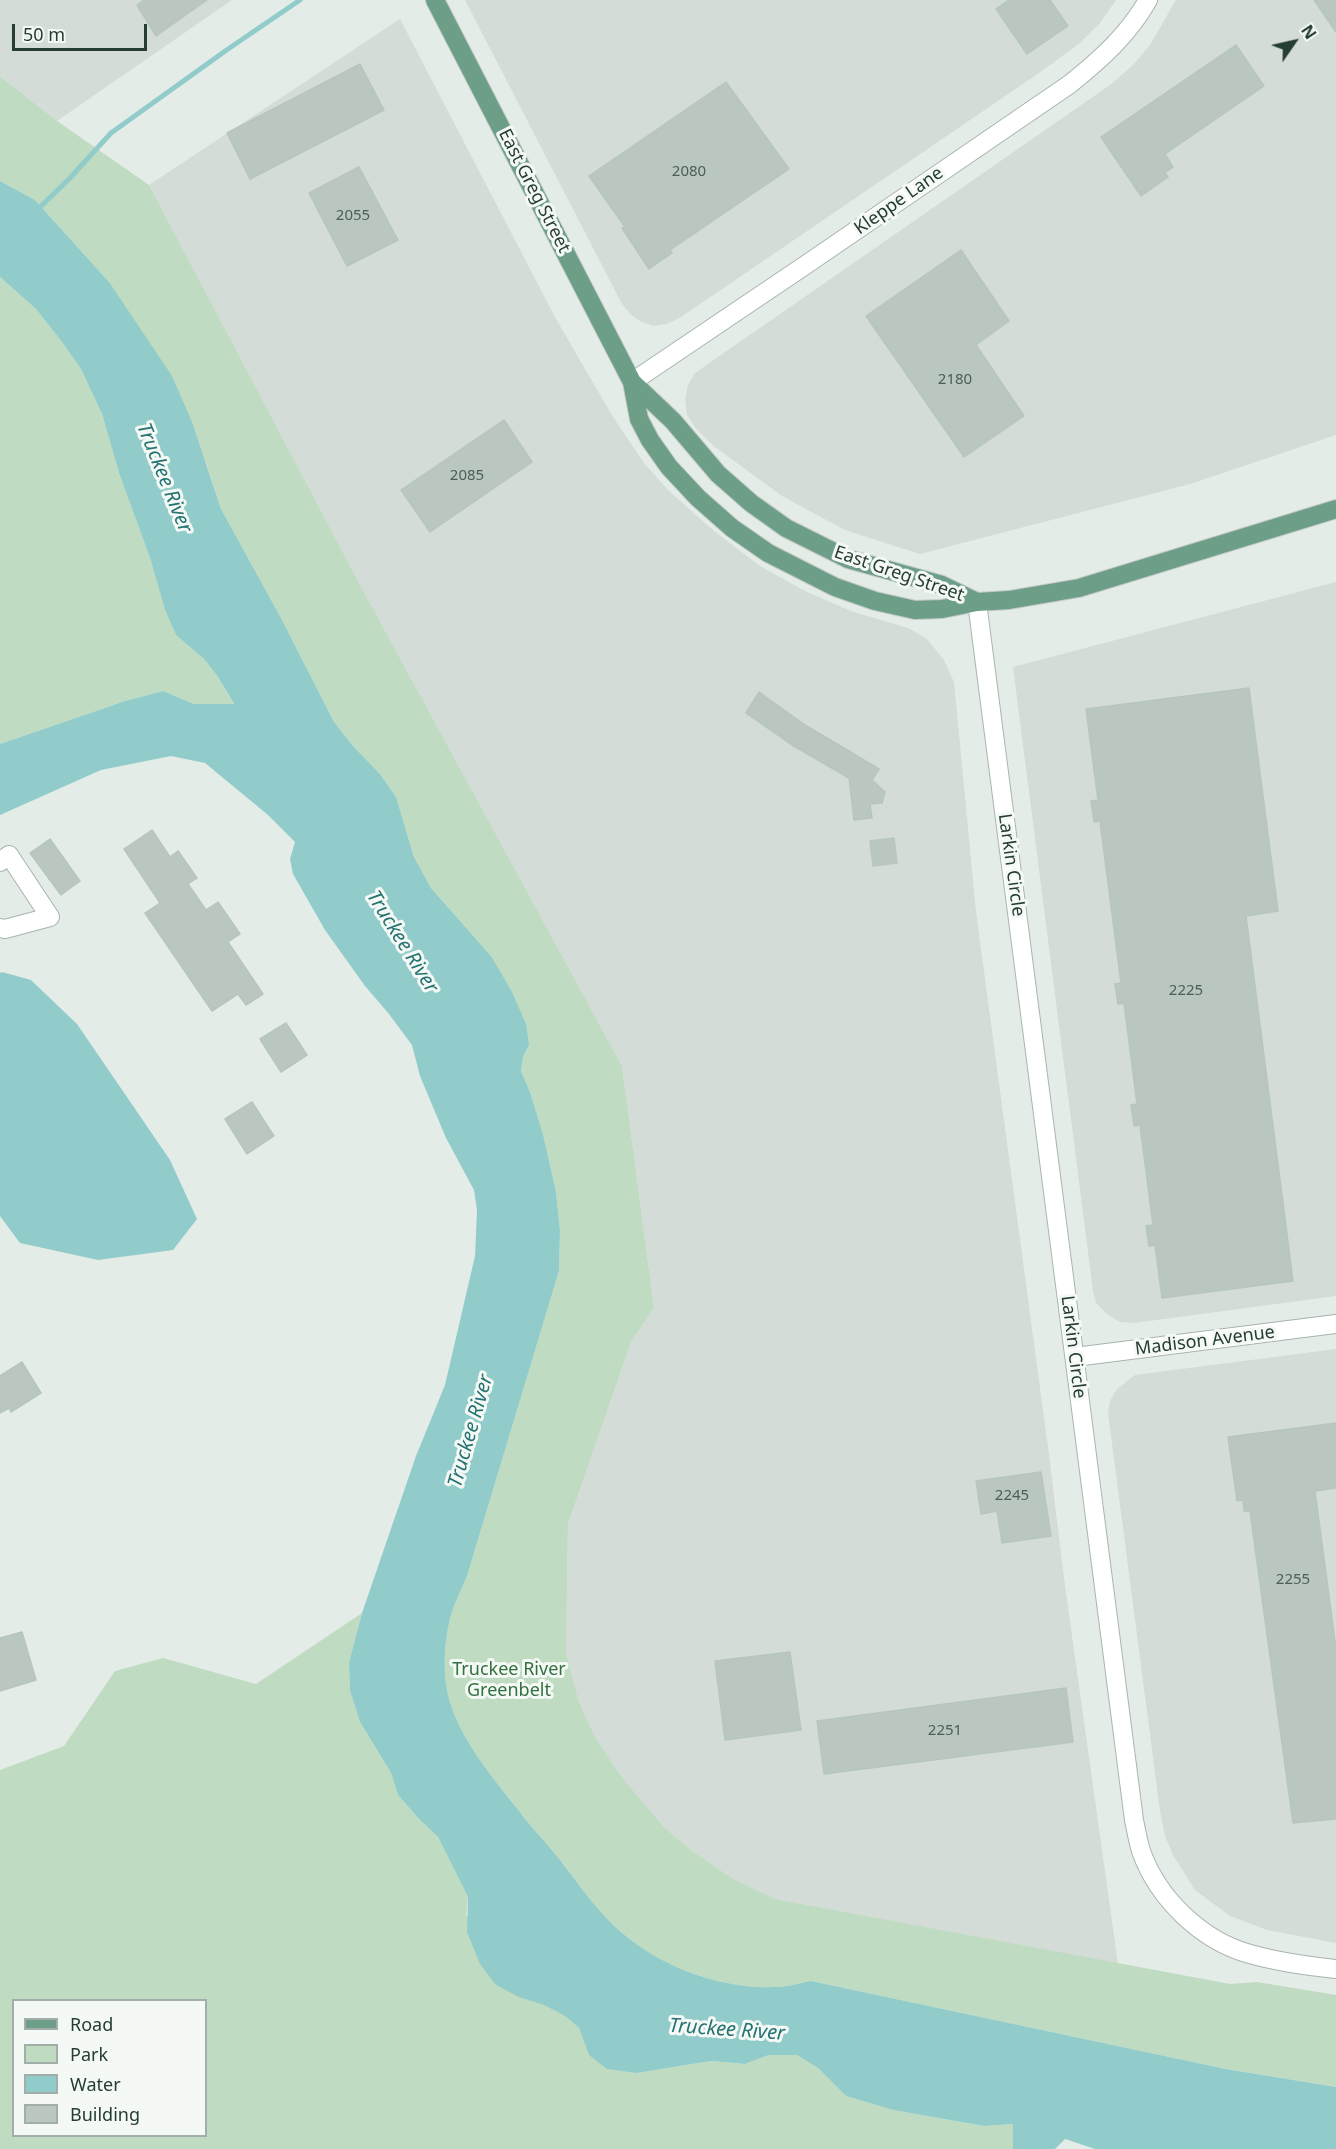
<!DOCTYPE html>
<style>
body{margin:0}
#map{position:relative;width:1336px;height:2149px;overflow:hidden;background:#e4ece7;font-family:"Noto Sans",sans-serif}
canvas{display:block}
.legend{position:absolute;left:12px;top:1999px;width:195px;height:138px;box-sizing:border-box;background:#f5f9f6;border:2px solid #a2aea8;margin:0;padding:8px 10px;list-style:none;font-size:18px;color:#253d32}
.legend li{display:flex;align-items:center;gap:12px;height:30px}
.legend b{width:30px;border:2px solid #a2aea8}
.north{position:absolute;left:1264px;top:12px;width:60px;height:60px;-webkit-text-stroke:4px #f5f9f6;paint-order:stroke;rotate:56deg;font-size:16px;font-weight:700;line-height:24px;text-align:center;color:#253d32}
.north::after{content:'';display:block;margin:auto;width:21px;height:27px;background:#253d32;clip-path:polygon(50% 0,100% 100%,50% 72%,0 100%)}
.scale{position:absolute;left:12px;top:24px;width:135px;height:27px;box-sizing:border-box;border:3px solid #253d32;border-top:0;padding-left:8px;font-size:18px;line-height:21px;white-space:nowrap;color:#253d32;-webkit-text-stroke:4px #f5f9f6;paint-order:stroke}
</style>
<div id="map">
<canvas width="1336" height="2149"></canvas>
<ul class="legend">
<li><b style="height:8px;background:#6d9e88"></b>Road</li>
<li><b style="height:16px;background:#bfdbc2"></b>Park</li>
<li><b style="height:16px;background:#92ccca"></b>Water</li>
<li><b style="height:16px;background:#bac7c0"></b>Building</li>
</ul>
<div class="north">N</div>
<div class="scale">50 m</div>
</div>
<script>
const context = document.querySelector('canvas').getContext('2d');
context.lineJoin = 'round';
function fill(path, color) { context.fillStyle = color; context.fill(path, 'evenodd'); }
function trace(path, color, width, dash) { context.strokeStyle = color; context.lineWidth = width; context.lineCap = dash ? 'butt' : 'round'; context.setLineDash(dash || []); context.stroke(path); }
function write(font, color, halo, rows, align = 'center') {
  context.font = font + ' "Noto Sans",sans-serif'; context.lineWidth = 6; context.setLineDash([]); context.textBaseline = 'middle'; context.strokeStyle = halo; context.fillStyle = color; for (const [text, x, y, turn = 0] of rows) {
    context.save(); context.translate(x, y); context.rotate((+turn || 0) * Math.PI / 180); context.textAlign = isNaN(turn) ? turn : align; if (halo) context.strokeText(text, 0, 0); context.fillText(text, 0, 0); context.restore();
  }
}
fill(new Path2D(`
 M 0,0 L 232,0 L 57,121 L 0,76 Z
 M 465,0 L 1116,0 L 1100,23 L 1080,43 L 1039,73 L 681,317 L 667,324 L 653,326 L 640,321 L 631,315 L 622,304 Z
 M 1176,0 L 1336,0 L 1336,435 L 1190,484 L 920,554 L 845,530 L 782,496 L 715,447 L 696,429 L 687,415 L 685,399 L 688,385 L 695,373 L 1110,85 L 1133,65 L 1150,45 Z
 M 400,19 L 556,319 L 613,417 L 644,463 L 668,490 L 714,531 L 760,566 L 805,591 L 851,611 L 908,628 L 927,639 L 944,660 L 954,682 L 976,912 L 1049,1455 L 1065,1586 L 1118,1964 L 775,1899 L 732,1878 L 692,1851 L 665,1828 L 640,1799 L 618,1772 L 595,1737 L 579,1702 L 566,1653 L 568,1524 L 631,1342 L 654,1308 L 622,1066 L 359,583 L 149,185 Z
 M 1336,582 L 1336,1296 L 1134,1323 L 1120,1322 L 1107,1314 L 1096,1303 L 1093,1291 L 1013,667 Z
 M 1336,1349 L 1336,1943 L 1267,1930 L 1230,1916 L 1195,1890 L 1173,1855 L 1165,1836 L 1160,1811 L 1108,1413 L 1110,1401 L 1117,1389 L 1135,1375 Z`), '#d3dcd6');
fill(new Path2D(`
 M 0,76 L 57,121 L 149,185 L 359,583 L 622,1066 L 654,1308 L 631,1342 L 568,1524 L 566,1653 L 579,1702 L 595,1737 L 618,1772 L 640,1799 L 665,1828 L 692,1851 L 732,1878 L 775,1899 L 1230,1984 L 1257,1982 L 1336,1995 L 1336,2087 L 1226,2069 L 811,1981 C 800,1983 787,1987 776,1987 C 720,1989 663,1968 621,1932 C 591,1906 571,1871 545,1842 C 531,1827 520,1812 507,1796 C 483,1765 458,1734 448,1695 C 443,1673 444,1644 449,1622 C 452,1607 461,1591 467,1576 L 559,1271 L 560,1231 L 556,1192 L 543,1134 L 530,1092 L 521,1071 L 523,1057 L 529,1045 L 491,956 L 431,888 L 414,857 L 396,797 L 380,774 L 354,747 L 334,722 L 281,618 L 221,509 L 206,463 L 109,282 L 35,200 L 0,181 Z
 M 0,277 L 36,309 L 62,342 L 81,369 L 102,414 L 119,473 L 150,558 L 165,610 L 176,635 L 204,659 L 218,677 L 234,705 L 194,704 L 163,691 L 125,701 L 0,744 Z
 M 362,1613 L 349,1662 L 350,1691 L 360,1722 L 391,1773 L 398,1795 L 419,1819 L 438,1837 L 468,1897 L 466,1915 L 545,2005 L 565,2016 L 579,2028 L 589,2055 L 637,2073 L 711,2061 L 745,2064 L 769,2055 L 797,2055 L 818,2068 L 846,2096 L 893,2110 L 984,2126 L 1013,2124 L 1013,2149 L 0,2149 L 0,1770 L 64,1746 L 115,1671 L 163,1658 L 256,1684 ZM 14,2000 L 206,2000 L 206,2136 L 14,2136 Z`), '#bfdbc2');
fill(new Path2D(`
 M 0,181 L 35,200 L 109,282 L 172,376 L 192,422 L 221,509 L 281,618 L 334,722 L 354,747 L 380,774 L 396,797 L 414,857 L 431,888 L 491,956 L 512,992 L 526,1024 L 529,1045 L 523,1057 L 521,1071 L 530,1092 L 543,1134 L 556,1192 L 560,1231 L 559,1271 L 467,1576 C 461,1591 452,1607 449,1623 C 444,1644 443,1673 448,1695 C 458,1734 483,1765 507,1796 C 520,1812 531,1827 545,1842 C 571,1871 591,1906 621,1932 C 663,1968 720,1989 776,1987 C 787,1987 800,1983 811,1981 L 1226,2069 L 1336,2087 L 1336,2149 L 1095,2149 L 1065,2139 L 1055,2149 L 1013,2149 L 1013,2124 L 984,2126 L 893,2110 L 846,2096 L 818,2068 L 797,2055 L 769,2055 L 745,2064 L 711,2061 L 637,2073 L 607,2069 L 589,2055 L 579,2028 L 565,2016 L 544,2005 L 519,1997 L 496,1985 L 480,1964 L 467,1932 L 468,1897 L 438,1837 L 419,1819 L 398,1795 L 391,1773 L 360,1722 L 350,1691 L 349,1662 L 362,1613 L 416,1456 L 445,1385 L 475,1256 L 477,1210 L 474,1190 L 446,1138 L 420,1076 L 412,1045 L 389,1014 L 365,986 L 325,930 L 293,874 L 290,859 L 295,842 L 268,815 L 205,763 L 171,756 L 101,770 L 0,815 L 0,744 L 125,701 L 163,691 L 194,704 L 234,704 L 218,677 L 204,659 L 176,635 L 165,610 L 150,558 L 119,473 L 102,414 L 81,369 L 62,342 L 36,309 L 0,277 Z
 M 2,972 L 31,980 L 77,1024 L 170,1160 L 197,1219 L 173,1250 L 98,1260 L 20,1243 L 0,1216 L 0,973 Z`), '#92ccca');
trace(new Path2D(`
 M 35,212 L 69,179 L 111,133 L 228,49 L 300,0`), '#92ccca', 5);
const building = new Path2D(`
 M 144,0 L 207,0 L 156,36 L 137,5 Z
 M 1009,0 L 1050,0 L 1068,26 L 1027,54 L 996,9 Z
 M 1314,0 L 1336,0 L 1336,32 Z
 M 1236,45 L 1264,86 L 1165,154 L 1173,167 L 1165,173 L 1168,177 L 1141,196 L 1101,137 Z
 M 360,64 L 384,110 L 250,179 L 227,133 Z
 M 726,82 L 789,169 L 670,250 L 672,253 L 649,269 L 622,228 L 625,227 L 589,176 Z
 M 359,167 L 398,240 L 347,266 L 309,193 Z
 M 961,250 L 1009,321 L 976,345 L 1024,416 L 964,457 L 866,316 Z
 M 504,420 L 532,462 L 430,532 L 401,490 Z
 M 1249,688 L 1278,911 L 1246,916 L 1293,1281 L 1162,1298 L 1155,1245 L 1149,1246 L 1146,1226 L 1153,1225 L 1140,1125 L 1134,1126 L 1131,1105 L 1137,1104 L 1124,1003 L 1118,1004 L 1115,984 L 1121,983 L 1100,821 L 1094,822 L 1091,801 L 1098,800 L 1086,709 Z
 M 759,692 L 805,725 L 879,769 L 872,780 L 885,792 L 882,803 L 870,804 L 872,818 L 854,820 L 849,778 L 792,745 L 746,713 Z
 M 152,830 L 170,857 L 178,851 L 197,878 L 188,884 L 206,910 L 218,902 L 240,934 L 228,942 L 263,994 L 246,1005 L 238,994 L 212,1011 L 145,913 L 160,903 L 124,849 Z
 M 894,838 L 897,863 L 873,866 L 870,841 Z
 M 50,839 L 80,881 L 61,895 L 30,853 Z
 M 286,1023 L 307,1055 L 281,1072 L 260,1039 Z
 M 252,1102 L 274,1136 L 247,1154 L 225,1119 Z
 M 22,1362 L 41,1393 L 11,1412 L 9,1408 L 0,1413 L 0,1376 Z
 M 1336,1423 L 1336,1488 L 1315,1491 L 1336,1649 L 1336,1819 L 1293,1823 L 1250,1511 L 1244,1511 L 1243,1500 L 1237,1501 L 1228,1437 Z
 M 1041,1472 L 1051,1536 L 1002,1543 L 997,1511 L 981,1514 L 976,1481 Z
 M 22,1632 L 36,1680 L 0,1691 L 0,1638 Z
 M 790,1652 L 801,1730 L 725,1740 L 715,1661 Z
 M 1066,1688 L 1073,1742 L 824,1774 L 817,1721 Z`);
fill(building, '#bac7c0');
trace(building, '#b7c6bd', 1.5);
const minor = new Path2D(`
 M 632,382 L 807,264 L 1070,84 C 1101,59 1128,35 1148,0
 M 977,602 L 1134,1820 C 1136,1830 1138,1841 1141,1851 C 1158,1899 1202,1941 1250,1954 C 1278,1962 1307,1966 1336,1969
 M 0,862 L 9,855 L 50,917 L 5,929 L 0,928
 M 1075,1357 L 1336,1324`);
const major = new Path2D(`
 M 435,0 L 632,382 L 639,419 L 650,440 L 669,467 L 698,498 L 732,528 L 768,553 L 835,587 L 875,601 L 915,610 L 942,609 L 977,602 L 1009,600 L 1079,588 L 1336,509
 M 632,382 L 673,421 L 718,474 L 751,503 L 786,528 L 848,559 L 942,585 L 977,602`);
trace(minor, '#a7b4ad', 20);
trace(major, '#c2c9c6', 20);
trace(minor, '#fff', 18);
trace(major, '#6d9e88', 18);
write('15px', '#4a6056', null, [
 ["2080",689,172],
 ["2055",353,216],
 ["2180",955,380],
 ["2085",467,476],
 ["2225",1186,991],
 ["2245",1012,1496],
 ["2255",1293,1580],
 ["2251",945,1731]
]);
write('18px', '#253d32', '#f5f9f6', [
 ["East Greg Street",534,191,63],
 ["Kleppe Lane",899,201,-35],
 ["East Greg Street",899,574,19],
 ["Larkin Circle",1011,865,82],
 ["Madison Avenue",1205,1341,-7],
 ["Larkin Circle",1073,1347,83]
]);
write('18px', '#33703f', '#f5f9f6', [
 ["Truckee River",509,1670],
 ["Greenbelt",509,1691]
]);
write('italic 20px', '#247372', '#f5f9f6', [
 ["Truckee River",164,478,68],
 ["Truckee River",402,942,58],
 ["Truckee River",471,1431,-74],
 ["Truckee River",727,2030,4]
]);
</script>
